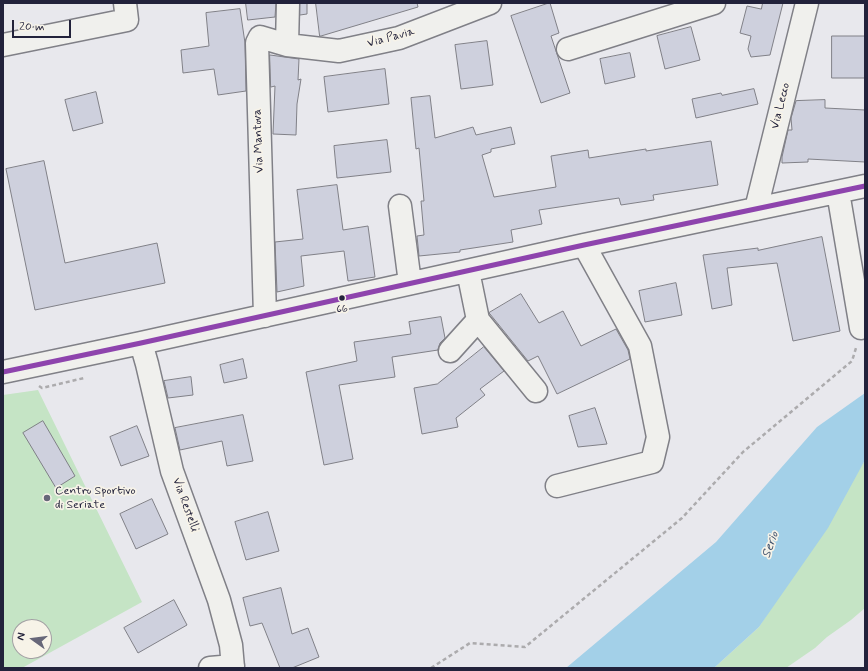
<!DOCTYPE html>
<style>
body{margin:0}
#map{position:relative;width:868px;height:671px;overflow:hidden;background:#e8e8ed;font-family:Mynerve,sans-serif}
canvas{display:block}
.frame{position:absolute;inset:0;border:4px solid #22223b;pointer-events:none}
.north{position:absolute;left:12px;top:619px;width:40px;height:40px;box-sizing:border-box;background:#f7f3e8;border:1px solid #a29fa3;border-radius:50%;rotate:284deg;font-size:11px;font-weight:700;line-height:16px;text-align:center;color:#22223b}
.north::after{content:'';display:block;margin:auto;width:14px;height:18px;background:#676779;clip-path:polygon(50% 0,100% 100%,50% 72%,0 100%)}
.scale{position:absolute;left:12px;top:20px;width:59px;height:18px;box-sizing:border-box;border:2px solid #22223b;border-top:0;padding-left:5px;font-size:12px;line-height:14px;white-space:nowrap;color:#22223b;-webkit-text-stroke:3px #f7f3e8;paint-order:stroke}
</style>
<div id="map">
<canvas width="868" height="671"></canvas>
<div class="frame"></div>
<div class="north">N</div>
<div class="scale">20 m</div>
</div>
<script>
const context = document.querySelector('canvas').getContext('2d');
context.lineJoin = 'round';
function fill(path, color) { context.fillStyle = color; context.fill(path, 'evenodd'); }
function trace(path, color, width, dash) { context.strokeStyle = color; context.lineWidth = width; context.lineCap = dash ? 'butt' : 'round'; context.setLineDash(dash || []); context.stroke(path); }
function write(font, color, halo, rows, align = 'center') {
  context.font = font + ' Mynerve,sans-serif'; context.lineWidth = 3.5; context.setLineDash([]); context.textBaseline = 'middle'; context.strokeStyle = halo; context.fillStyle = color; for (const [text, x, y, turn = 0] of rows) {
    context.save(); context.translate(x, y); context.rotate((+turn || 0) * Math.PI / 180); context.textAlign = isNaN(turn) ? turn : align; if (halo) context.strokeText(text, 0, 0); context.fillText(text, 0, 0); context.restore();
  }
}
fill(new Path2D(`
 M 38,390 L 142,602 L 22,668 L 3,668 L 3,395 ZM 20,627 L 44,627 L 44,651 L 20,651 Z
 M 865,460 L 865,608 L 851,620 L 827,637 L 815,648 L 786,668 L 714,668 L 759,627 Z`), '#c5e4c5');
fill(new Path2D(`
 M 865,393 L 865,460 L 828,528 L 759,627 L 714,668 L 566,668 L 716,542 L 817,427 Z`), '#a3d0e8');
const building = new Path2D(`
 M 246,3 L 276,3 L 275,17 L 248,20 Z
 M 300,3 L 307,3 L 307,14 L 300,15 Z
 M 316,3 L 417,3 L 418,7 L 321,36 L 320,36 Z
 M 550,3 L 559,33 L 551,36 L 570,93 L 541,103 L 511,16 Z
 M 763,3 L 783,3 L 770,55 L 751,57 L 748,49 L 751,36 L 740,33 L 747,6 L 761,9 Z
 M 240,9 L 245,43 L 246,91 L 218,95 L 214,69 L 183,73 L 181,50 L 209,46 L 206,13 Z
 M 691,27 L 700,60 L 665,69 L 657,36 Z
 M 832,36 L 865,36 L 865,78 L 832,78 Z
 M 487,41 L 493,85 L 461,89 L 455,45 Z
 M 630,53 L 635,77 L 605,84 L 600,59 Z
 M 270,55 L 299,59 L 298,80 L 301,79 L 297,104 L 296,135 L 273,134 L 275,86 L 271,87 Z
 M 385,69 L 389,104 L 328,112 L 324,77 Z
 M 754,89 L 758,104 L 696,118 L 692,99 L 721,93 L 722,95 Z
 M 96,92 L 103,123 L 73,131 L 65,100 Z
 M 430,96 L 435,138 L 473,127 L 476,135 L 511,127 L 515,144 L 491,149 L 491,152 L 482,155 L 494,197 L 556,187 L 551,156 L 588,150 L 589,158 L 646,149 L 646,151 L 711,141 L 718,185 L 653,195 L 654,200 L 621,205 L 619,198 L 539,210 L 542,224 L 511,230 L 513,242 L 460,250 L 460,252 L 419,256 L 417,236 L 424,235 L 421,201 L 424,201 L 419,148 L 416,149 L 411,98 Z
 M 825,100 L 825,108 L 865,110 L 865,162 L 808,159 L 808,162 L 782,163 L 782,157 L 788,130 L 792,130 L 791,118 L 796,101 Z
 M 387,140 L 391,172 L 337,178 L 334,146 Z
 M 44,161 L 65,263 L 157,243 L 165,283 L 35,310 L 6,169 Z
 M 337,185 L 343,230 L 368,226 L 375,277 L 348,281 L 344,251 L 301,256 L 304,286 L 277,292 L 275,242 L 303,239 L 297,190 Z
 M 822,237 L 840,331 L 793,341 L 777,263 L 727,268 L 732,305 L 712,309 L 703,255 L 758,248 L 758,250 Z
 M 676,283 L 682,315 L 645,322 L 639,291 Z
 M 521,294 L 539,323 L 563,311 L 581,346 L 616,329 L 628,350 L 630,359 L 557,394 L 538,356 L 528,361 L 490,314 L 489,313 Z
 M 441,317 L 445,338 L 440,343 L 438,350 L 392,357 L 395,377 L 339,385 L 353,459 L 324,465 L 306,372 L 357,361 L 354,342 L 411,334 L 409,322 Z
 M 484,347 L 504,371 L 480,389 L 485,395 L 456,418 L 458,427 L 422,434 L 414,388 L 437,384 Z
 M 243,359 L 247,378 L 224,383 L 220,365 Z
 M 191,377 L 193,395 L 168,398 L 164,381 Z
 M 595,408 L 607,444 L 578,447 L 569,416 Z
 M 243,415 L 253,461 L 227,466 L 222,441 L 180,450 L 175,428 Z
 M 43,421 L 75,476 L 56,488 L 23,433 Z
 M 137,426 L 149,456 L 121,466 L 110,437 Z
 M 152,499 L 168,534 L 136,549 L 120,514 Z
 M 268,512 L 279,551 L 246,560 L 235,522 Z
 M 281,588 L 292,634 L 308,628 L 319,657 L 292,668 L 280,668 L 262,623 L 250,626 L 243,598 Z
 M 174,600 L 187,625 L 138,653 L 124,628 Z`);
fill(building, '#ced0dd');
trace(building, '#808087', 1);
const minor = new Path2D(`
 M 3,45 L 127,20 L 125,3
 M 287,45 L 339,51 L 399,38 L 490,3
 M 568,49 L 714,3
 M 838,192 L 861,328
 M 400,206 L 410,283
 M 756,209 L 807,3
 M 468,271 L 478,320 L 536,391
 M 265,316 L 257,43 L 260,37 L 287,45 L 288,3
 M 141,343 L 147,364 L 172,471 L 219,600 L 231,645 L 233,668
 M 450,351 L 478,320
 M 3,372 L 141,343 L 584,245 L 865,186
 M 557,486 L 652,462 L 658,437 L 640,346 L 584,245
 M 210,668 L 233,666`);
trace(minor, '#808087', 25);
trace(new Path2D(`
 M 39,386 L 42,388 L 84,378
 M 431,668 L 470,643 L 525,647 L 682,518 L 743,452 L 852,361 L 856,348`), '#acabad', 2.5, [4, 3]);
trace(minor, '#f0f0ed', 22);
trace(new Path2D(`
 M 3,372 L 141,343 L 584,245 L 865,186`), '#8e44ad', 5);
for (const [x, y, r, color] of [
 [342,298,3.5,"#22223b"],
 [47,498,4,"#676779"]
]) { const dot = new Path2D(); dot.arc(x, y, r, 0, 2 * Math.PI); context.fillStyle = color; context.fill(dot); trace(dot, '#f7f3e8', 1.5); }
write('11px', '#22223b', '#f7f3e8', [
 ["66",342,310]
]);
write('12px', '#22223b', '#f7f3e8', [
 ["Via Pavia",391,38,-15],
 ["Via Lecco",781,106,-76],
 ["Via Mantova",259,141,-92],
 ["Via Restelli",185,505,70]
]);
write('12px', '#22223b', '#f7f3e8', [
 ["Centro Sportivo",55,491],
 ["di Seriate",55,505]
], 'left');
write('italic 13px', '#40536e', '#f7f3e8', [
 ["Serio",771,545,-70]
]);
</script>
